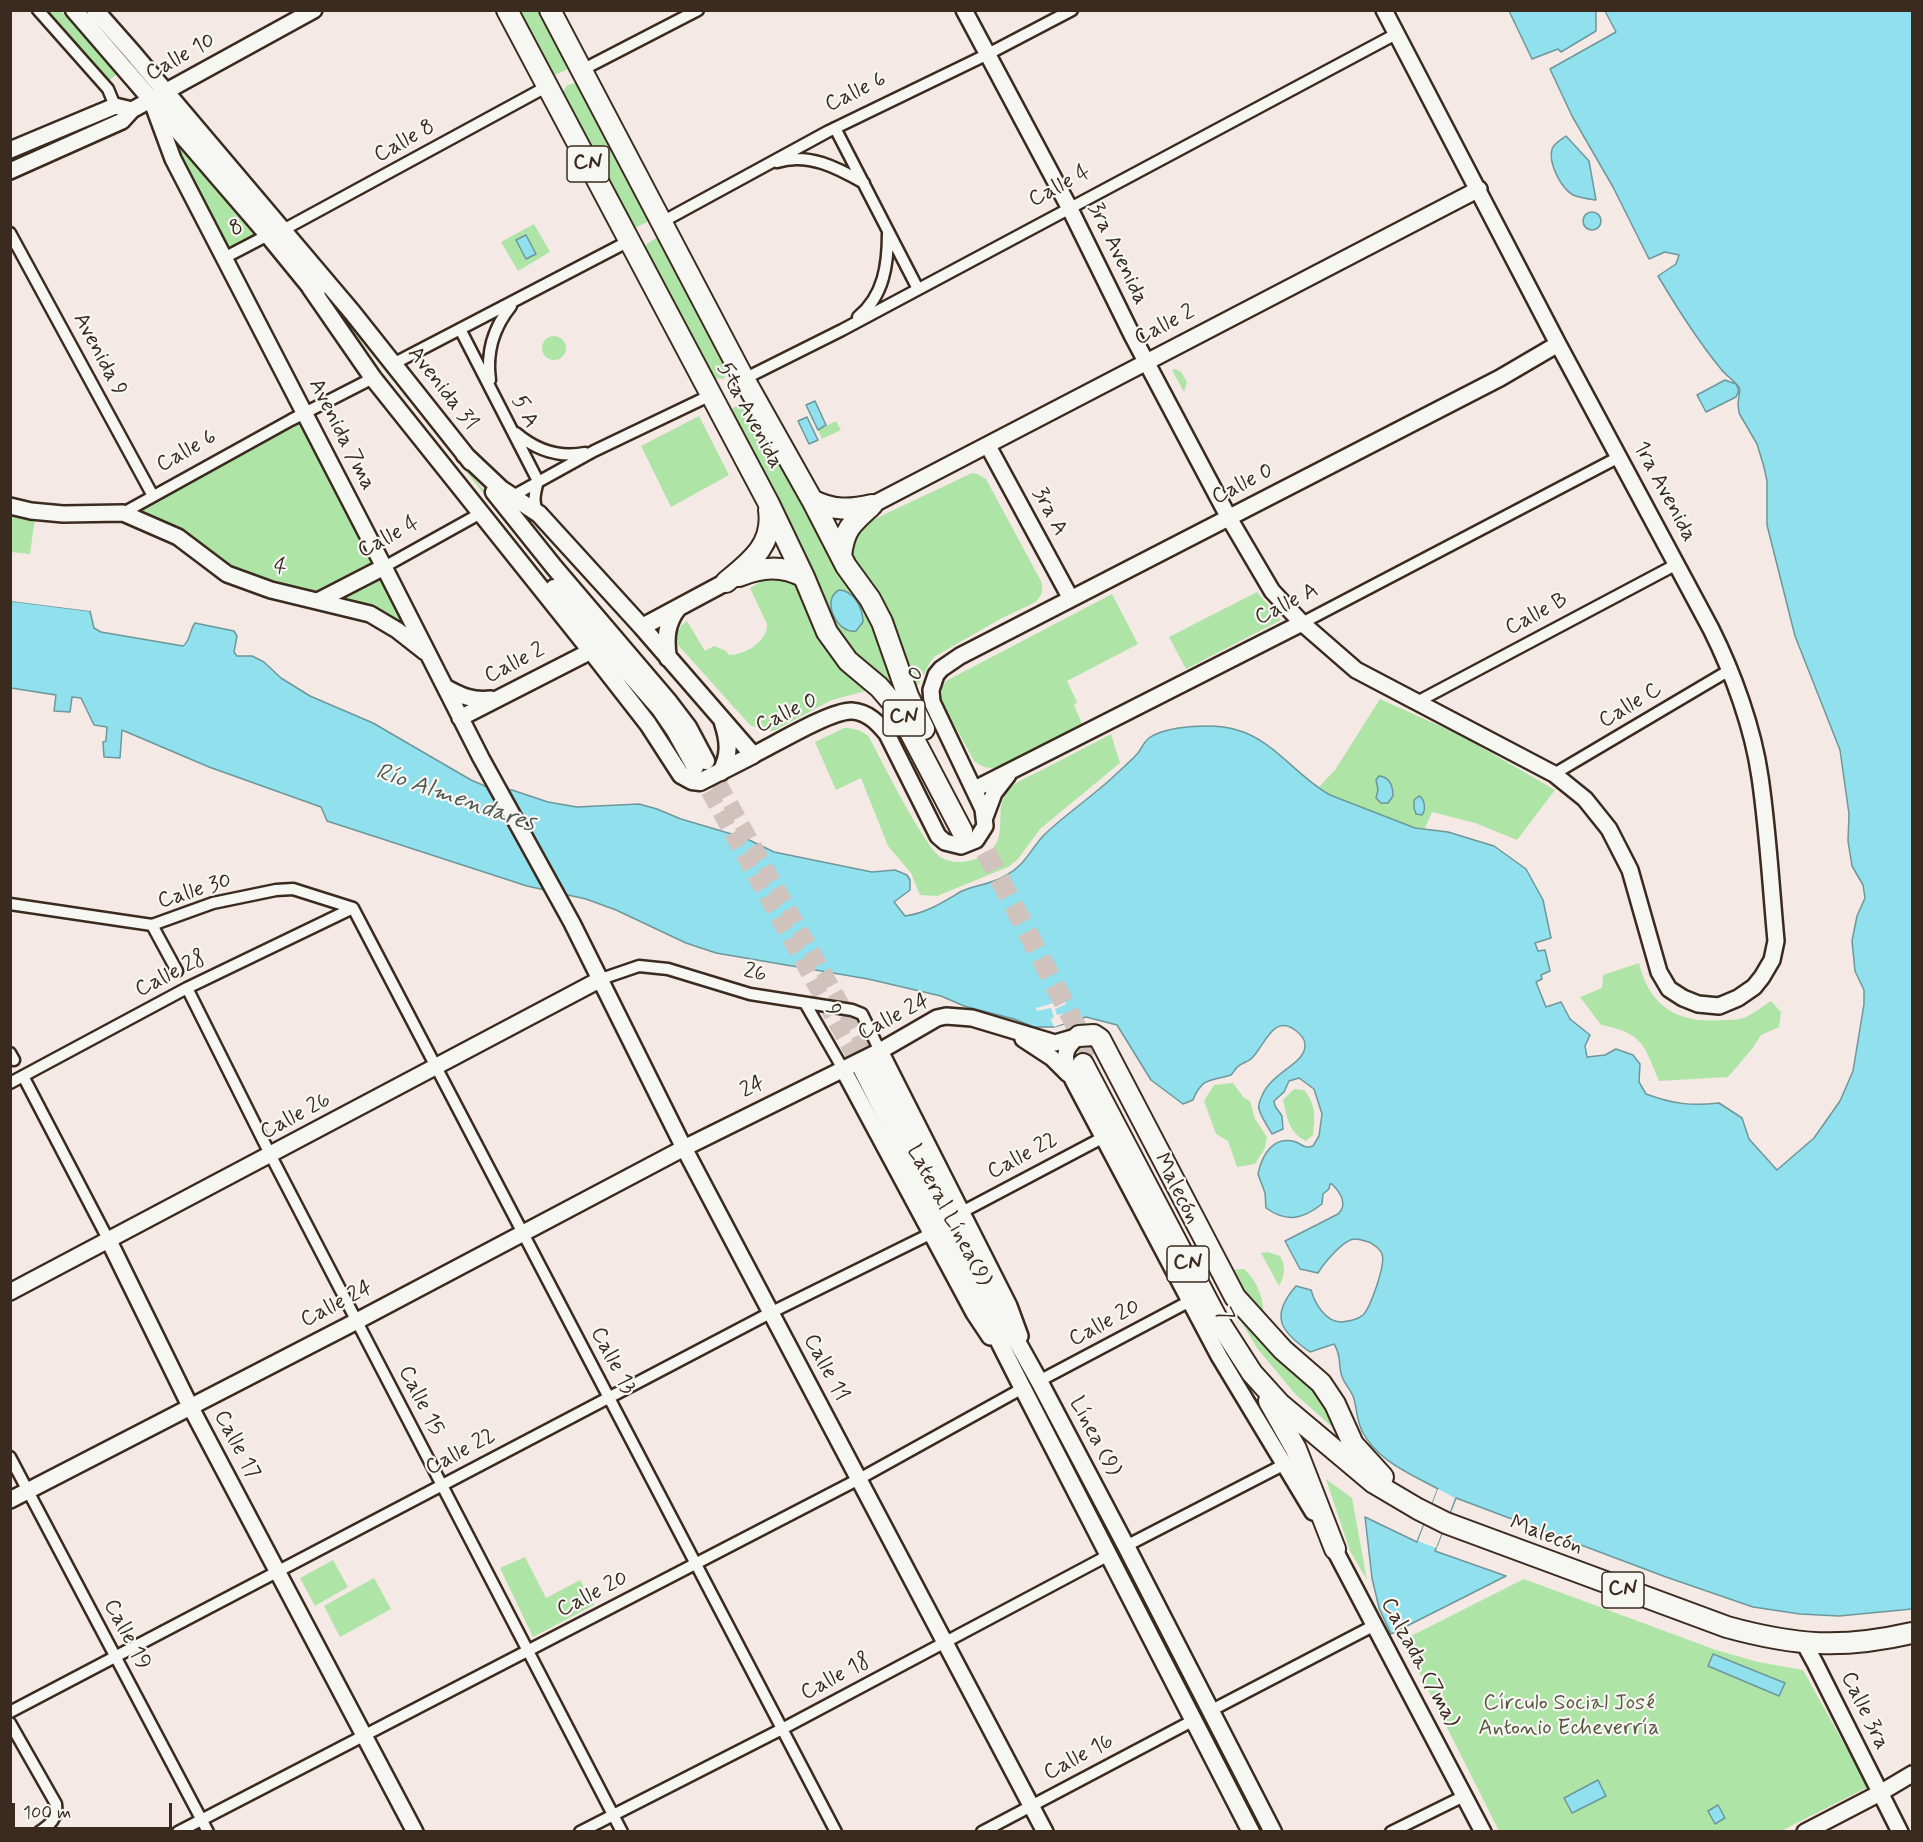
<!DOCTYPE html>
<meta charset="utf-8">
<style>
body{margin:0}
#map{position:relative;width:1923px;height:1842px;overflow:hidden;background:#f5e9e5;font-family:Mynerve,sans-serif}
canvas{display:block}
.frame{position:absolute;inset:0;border:12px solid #3b2a1e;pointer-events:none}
.scale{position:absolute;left:12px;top:1803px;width:160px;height:27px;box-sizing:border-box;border:3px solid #3b2a1e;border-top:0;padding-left:8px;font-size:18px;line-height:21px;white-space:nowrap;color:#3b2a1e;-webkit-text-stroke:4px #f6f6f2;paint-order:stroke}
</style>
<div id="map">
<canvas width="1923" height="1842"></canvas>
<div class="frame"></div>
<div class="scale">100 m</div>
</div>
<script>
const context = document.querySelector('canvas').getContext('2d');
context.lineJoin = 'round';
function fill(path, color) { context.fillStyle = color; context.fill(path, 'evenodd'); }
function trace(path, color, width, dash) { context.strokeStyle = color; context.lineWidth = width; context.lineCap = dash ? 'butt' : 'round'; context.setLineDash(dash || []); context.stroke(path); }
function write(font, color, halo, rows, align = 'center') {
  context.font = font + ' Mynerve,sans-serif'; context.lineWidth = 4.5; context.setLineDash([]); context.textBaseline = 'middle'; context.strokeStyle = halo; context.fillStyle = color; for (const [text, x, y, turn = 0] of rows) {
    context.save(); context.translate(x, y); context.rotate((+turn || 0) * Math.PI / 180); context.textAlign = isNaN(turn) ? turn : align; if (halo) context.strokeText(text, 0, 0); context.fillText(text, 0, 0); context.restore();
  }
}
fill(new Path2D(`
 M 46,11 L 61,11 L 119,73 L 108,81 Z
 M 517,11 L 542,11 L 569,62 L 568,69 L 555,75 L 550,73 Z
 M 575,83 L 581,86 L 650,217 L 647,222 L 637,227 L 631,226 L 563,96 C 564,87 566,85 575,83 Z
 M 151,100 L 268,235 L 224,258 Z
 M 114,112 L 119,114 L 118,118 L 11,166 L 11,156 Z
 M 534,224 L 550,252 L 518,271 L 501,242 Z
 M 273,232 L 346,317 L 469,472 L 606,637 L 497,510 Z
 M 656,238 L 661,240 L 728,369 L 724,379 L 710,378 L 644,249 L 647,244 Z
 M542 348a12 12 0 1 1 24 0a12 12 0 1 1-24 0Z
 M 1175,369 L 1181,372 L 1187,382 L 1184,392 L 1172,370 Z
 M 744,403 L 750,405 L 868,609 L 903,705 L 840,639 L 732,415 L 733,408 Z
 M 305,413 L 429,655 L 397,630 L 271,590 L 123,513 Z
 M 699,416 L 729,475 L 671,507 L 641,446 Z
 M 836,421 L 841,430 L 822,439 L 818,430 Z
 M 972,473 L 977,474 L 986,479 L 1041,581 C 1044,590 1042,597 1034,603 L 1002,618 L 934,657 C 925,668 922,684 913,690 L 863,576 L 851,555 L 850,541 L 864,524 Z
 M 11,505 L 36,511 L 30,554 L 11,552 Z
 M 768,577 L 788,577 C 802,592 799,598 808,614 C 824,648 837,668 869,690 L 832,700 L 773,731 L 763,730 L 750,725 L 678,645 C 676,634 678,627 687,621 L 705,651 L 714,646 L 726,651 L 729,655 C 745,655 768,641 767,624 L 750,588 Z
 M 1257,592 L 1281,620 L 1186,669 L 1169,637 Z
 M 1112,594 L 1138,644 L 1067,681 L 1077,702 L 1074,705 L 1082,724 C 1062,735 1015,765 996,768 C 987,769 981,766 974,761 L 942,702 L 942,687 L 946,681 Z
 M 1380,699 L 1460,735 L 1555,790 L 1517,840 L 1475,823 L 1432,812 L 1425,828 L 1415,828 L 1330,795 L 1318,788 L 1335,770 Z
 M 844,728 C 855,728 861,730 869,737 C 880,758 926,850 942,858 C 958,867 981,860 993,848 C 1007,832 994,809 1007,792 C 1015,781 1030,776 1042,770 C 1065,758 1088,746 1111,734 L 1120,763 L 1040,829 L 1018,859 L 1008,867 L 937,896 L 920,895 L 911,873 L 888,846 L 861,778 L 836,790 L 815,742 Z
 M 1639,963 C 1649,1006 1678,1024 1721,1020 C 1728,1020 1737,1020 1744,1018 C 1753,1014 1763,1006 1771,1001 L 1781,1012 L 1779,1027 L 1761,1035 L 1752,1049 L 1728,1077 L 1659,1081 C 1644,1045 1643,1033 1601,1025 L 1580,997 L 1602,988 L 1603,975 Z
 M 1233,1083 L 1244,1098 L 1250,1101 L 1255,1119 L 1267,1137 L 1265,1148 L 1255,1164 L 1237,1167 L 1228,1141 L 1216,1134 L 1204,1101 L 1214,1085 Z
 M 1294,1089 L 1304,1090 C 1316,1104 1315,1117 1313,1135 L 1306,1141 C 1289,1133 1287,1118 1283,1100 Z
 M 1268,1252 L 1280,1256 C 1286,1267 1285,1275 1279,1286 L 1261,1253 Z
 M 1244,1269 C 1257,1280 1267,1304 1262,1320 L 1229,1270 Z
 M 1230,1303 L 1321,1391 L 1337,1431 L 1296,1395 L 1257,1348 Z
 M 1326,1479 L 1352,1498 L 1367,1580 L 1350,1551 Z
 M 525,1557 L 546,1598 L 580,1580 L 594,1605 L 533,1637 L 500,1568 Z
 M 333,1560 L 348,1587 L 315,1606 L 300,1578 Z
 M 374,1578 L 391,1609 L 340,1637 L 324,1606 Z
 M 1524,1579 L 1716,1650 L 1758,1662 L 1803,1670 L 1868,1787 L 1781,1831 L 1499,1831 L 1403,1640 Z`), '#afe4a7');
const water = new Path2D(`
 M 1509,11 L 1596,11 L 1596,31 L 1561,52 L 1558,49 L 1532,59 Z
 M 1605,11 L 1912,11 L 1912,1609 L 1839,1616 L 1800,1614 L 1753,1607 L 1666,1577 L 1456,1498 L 1435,1551 L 1506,1576 L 1391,1634 L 1379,1608 L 1372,1578 L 1365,1517 L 1417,1542 L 1438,1489 C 1411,1474 1377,1461 1362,1431 C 1357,1421 1357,1410 1354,1399 C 1352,1391 1346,1386 1343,1379 C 1337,1367 1343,1358 1334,1344 L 1310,1352 C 1281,1332 1269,1317 1296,1286 L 1311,1290 C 1315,1304 1326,1322 1341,1322 C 1349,1321 1357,1320 1363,1315 C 1370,1308 1386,1265 1382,1254 C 1380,1248 1374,1245 1369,1242 C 1365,1241 1359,1239 1355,1239 C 1344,1239 1324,1263 1318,1273 L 1300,1269 L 1285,1241 L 1338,1214 C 1348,1205 1341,1193 1332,1184 L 1330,1184 L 1329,1189 L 1323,1194 L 1322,1204 C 1303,1219 1287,1223 1266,1208 L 1265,1193 L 1258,1174 C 1262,1155 1273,1135 1296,1142 C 1303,1145 1305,1149 1313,1146 L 1319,1136 L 1322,1114 L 1314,1089 L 1299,1078 L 1289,1081 L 1284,1092 L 1274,1101 L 1275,1106 L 1282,1116 L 1283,1129 L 1272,1134 C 1268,1127 1261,1117 1259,1109 C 1258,1105 1260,1100 1262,1096 C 1271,1072 1306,1064 1305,1045 C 1305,1038 1300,1034 1295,1030 C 1273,1014 1265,1045 1252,1058 C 1248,1062 1244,1062 1240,1065 C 1236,1067 1234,1072 1231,1075 C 1211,1081 1202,1077 1193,1100 L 1183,1104 L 1151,1080 L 1117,1025 L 1086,1017 L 1054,1027 L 1034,1027 L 1014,1019 L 964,1006 L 941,996 L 868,979 L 716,953 L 686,943 L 616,910 L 586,899 L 527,886 L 327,821 L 321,807 L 209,767 L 122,730 L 120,758 L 104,757 L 103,742 L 106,741 L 107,727 L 94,725 L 81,698 L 72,697 L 70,712 L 54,711 L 56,695 L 11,688 L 11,601 L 90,611 L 94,628 L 101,632 L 183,646 C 191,640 189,631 195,623 L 234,631 L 237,636 L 234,652 L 237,656 L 252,656 L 264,662 L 281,678 L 310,696 L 373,723 L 471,780 L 492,789 L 512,790 L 548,802 L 577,807 L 639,804 L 657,809 L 681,819 L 745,838 L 774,852 L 872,872 L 895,870 L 907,875 L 910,880 L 910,890 L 894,902 L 905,916 C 927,913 943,902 962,891 C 976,885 992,884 1005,876 C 1027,864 1030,849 1045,834 C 1066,814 1090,798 1112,778 C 1120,770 1130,762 1138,753 C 1141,749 1144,742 1149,738 C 1168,725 1216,723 1237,730 C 1274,740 1297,777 1330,795 L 1415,828 L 1448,832 L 1494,846 L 1526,869 L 1543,900 L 1551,938 L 1535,943 L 1538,951 L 1545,950 L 1550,971 L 1541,975 L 1542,979 L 1536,982 L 1546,1007 L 1561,1002 L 1570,1019 L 1590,1035 L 1585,1046 L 1587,1057 L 1605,1055 L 1616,1049 L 1633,1055 L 1640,1064 L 1639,1082 L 1646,1094 C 1673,1104 1691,1106 1719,1103 L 1742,1118 L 1749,1139 L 1777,1170 L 1814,1138 L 1840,1101 L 1853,1071 L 1864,1004 L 1864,990 L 1855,971 L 1852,941 L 1857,916 L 1865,898 L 1863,885 L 1852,866 L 1848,841 L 1849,814 L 1840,750 L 1795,636 L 1767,525 L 1767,481 L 1764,467 L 1757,444 L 1739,413 L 1738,403 L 1740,389 C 1735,380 1727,377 1721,369 C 1697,340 1677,308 1658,276 L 1676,264 L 1679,255 L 1665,252 L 1649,259 L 1613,187 L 1572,116 L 1550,69 L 1616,32 Z
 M 1566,136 L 1589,161 L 1596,200 C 1589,199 1580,198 1573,195 C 1561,188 1548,163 1552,149 C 1554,143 1562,139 1566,136 Z
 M1583 221a9 9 0 1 1 18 0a9 9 0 1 1-18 0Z
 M 526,235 L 536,254 L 526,259 L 516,240 Z
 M 1725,380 L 1736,384 C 1739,389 1739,392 1736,397 L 1706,412 L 1697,395 Z
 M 815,401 L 826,425 L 818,430 L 806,405 Z
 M 807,417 L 818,440 L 809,444 L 798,421 Z
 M 839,590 C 854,590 863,609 863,622 L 856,631 C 838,635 820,600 839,590 Z
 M 1379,776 C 1390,777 1393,786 1393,796 L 1388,803 L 1381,803 L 1376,798 L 1378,790 L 1376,780 Z
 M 1419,796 C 1425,799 1426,810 1422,815 L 1416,814 L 1414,808 L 1414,800 Z
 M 1713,1654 L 1785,1683 L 1779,1696 L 1708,1666 Z
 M 1598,1780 L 1606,1796 L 1572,1813 L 1564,1798 Z
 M 1718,1805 L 1725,1818 L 1715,1824 L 1708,1811 Z`);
fill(water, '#90e0ed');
trace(water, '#6e979a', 1.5);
fill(new Path2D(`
 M 10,598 L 90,608 L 90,611 L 11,601 Z
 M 1065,1000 L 1066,1004 L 1055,1009 L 1057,1015 L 1062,1014 L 1065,1023 L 1054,1027 L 1051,1019 L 1054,1017 L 1051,1008 L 1037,1011 L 1036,1008 Z
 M 1438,1489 L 1455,1498 L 1436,1548 L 1418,1541 Z`), '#f5e9e5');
trace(new Path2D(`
 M 707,762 L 874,1063
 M 697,770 L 862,1070`), '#d0c3bd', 16, [16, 8]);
trace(new Path2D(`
 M 972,825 L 1093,1059`), '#d0c3bd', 20, [20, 10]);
const street = new Path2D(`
 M 38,10 L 108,89 L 115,106
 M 582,70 L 698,10
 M 835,128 L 918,289
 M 777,162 C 808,152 838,168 864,183
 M 662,222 L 827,132 L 988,54 L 1072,10
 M 283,230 L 546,87
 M 10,233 L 153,496
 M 224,258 L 268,235
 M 858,317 C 884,296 888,264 888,233
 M 460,329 L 538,481 C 535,492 532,502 538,513
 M 393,364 L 629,241
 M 744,379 L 842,330 L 1396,34
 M 490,380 C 486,352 494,327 511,306
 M 516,433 C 536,450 560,458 585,453
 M 511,497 L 594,451 L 711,395
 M 123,513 L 291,420 L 373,378
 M 384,567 L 481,513
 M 1302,623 L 1619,457
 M 1417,702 L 1677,564
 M 1554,774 L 1728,671
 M 10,904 L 152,925 L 213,903 L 276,890 L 293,889 L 353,908
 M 353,908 L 836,1832
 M 152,925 L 177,971
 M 601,979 L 639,966 L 668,969 L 750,994 L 852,1010 L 862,1014 L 880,1051
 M 187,988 L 271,1156 L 622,1832
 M 805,1003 L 843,1069
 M 10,1053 L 14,1060
 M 23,1076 L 109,1241
 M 10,1083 L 187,988 L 353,908
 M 962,1212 L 1104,1137
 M 1039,1381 L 1190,1301
 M 10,1457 L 208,1832
 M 1126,1546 L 1285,1464
 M 1210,1711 L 1373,1626
 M 10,1712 L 770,1313 L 932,1233
 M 10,1723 L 56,1804 C 58,1818 50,1825 39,1832
 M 178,1832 L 859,1479 L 1023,1388
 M 580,1832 L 782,1729 L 1109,1555
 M 982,1832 L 1194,1720
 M 1391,1832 L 1464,1796`);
const secondary = new Path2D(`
 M 964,10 L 1069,207 L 1132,335 L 1229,518 L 1272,591 L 1302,623 L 1356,670 L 1554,774 L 1585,799 L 1609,829 L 1630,870 L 1659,972 L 1669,989 L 1683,998 L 1698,1004 L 1719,1006 L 1738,998 L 1754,987 L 1762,977 L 1772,960 L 1776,941 C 1771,887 1768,831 1760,777 C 1753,728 1733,673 1711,629 L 1558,344 L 1384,10
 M 152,102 L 173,159 L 384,567 L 481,758 L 572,923 L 684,1148 L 1045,1832
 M 10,150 L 115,106 L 132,110
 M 10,171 L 122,121 L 132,110 L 314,10
 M 988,446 L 1071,599
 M 872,505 L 1479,189
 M 10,506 L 31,511 L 63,514 L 123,513 L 178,537 L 227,574 L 271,590 L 370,614 L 397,630 L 425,652
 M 318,601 L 384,567
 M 445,687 C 461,696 472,701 491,699
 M 460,718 L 591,651
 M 753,755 C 774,745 831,710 852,711 C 868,712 878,723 887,734 L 938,836 L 945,842 L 961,846 L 976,840 L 985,826 L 983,809 L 932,702 L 931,690 L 936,675 L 941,669 L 960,656 L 1500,378 L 1558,344
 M 975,789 L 1302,623
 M 985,817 L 994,793 L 1008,775
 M 1079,1036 C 1060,1051 1064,1060 1073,1080 L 1219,1356 L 1313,1512
 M 1023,1039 L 1052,1058 L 1068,1074
 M 880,1051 L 1009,1306 L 1020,1336
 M 843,1069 L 974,1313 L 990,1337
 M 109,1241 L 190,1406 L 415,1832
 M 10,1292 L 601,979
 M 10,1500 L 357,1321 L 684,1148 L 880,1051 L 937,1018 L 946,1016 L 972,1018 L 1055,1043 L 1079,1036
 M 1330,1541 L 1483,1832
 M 1804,1643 L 1815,1663 L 1900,1832
 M 1805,1832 L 1880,1793 L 1912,1774`);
const primary = new Path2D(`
 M 74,10 L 268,235 L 317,295
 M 95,10 L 132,52 L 352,312 L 471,462
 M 310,287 L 373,378 L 591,651 L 648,724 L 681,775 L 692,781 L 700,782 L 753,755 L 642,627 L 539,514 L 501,489 L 464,454
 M 494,492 L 554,567 L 669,702 L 688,727 L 706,761
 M 554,588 L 660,709 L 675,731 L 695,767
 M 642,627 L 726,582
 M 668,658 C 665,639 666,623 678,608
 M 721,772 C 730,755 729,741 723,723
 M 874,1063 L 995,1302 L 1039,1381 L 1126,1546 L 1273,1832
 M 862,1070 L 1019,1381 L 1251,1832`);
const highway = new Path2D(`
 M 507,10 L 769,504 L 804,577 L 827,632 L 848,661 L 879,687 L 898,709 L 962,831
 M 550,10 L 744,379 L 812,500 L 846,566 L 870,599 L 882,622 L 908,696 L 924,729
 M 812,500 C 833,511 850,510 872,505
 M 841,556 C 844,529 852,523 871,506
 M 739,576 C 762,567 782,565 804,577
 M 726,582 C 750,562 774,545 769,510
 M 1079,1036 L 1094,1035 L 1100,1039 L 1235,1297 L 1283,1350 L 1321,1383 L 1335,1404 L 1353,1444 L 1383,1477
 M 1083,1064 L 1216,1317 L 1252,1373 L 1280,1404 L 1374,1483 L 1418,1509 L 1446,1523 L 1727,1627 C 1796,1646 1842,1649 1912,1633
 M 1269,1401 L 1296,1449 L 1335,1549`);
trace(street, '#3b2a1e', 15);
trace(secondary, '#3b2a1e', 20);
trace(primary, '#3b2a1e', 21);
trace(highway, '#3b2a1e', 24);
trace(street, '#f6f6f2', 10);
trace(secondary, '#f6f6f2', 15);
trace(primary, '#f6f6f2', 16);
trace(highway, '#f6f6f2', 20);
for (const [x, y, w] of [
 [588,164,42],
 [904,718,42],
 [1188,1264,42],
 [1623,1590,42]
]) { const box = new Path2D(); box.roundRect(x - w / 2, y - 18, w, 36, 4.5); context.fillStyle = '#f6f6f2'; context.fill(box); trace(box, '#3b2a1e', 1.5); }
write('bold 21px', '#3b2a1e', null, [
 ["CN",588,164],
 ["CN",904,718],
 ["CN",1188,1264],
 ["CN",1623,1590]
]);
write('22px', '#3b2a1e', '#f6f6f2', [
 ["Calle 10",181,58,-29],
 ["Calle 6",856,93,-26],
 ["Calle 8",405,142,-29],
 ["Calle 4",1060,187,-28],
 ["8",237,229,-27],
 ["3ra Avenida",1117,254,64],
 ["Calle 2",1165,326,-27],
 ["Avenida 9",99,355,62],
 ["Avenida 31",442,389,52],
 ["5 A",524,412,63],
 ["5ta Avenida",749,416,62],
 ["Avenida 7ma",341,435,63],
 ["Calle 6",187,452,-29],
 ["Calle 0",1243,485,-27],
 ["1ra Avenida",1664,492,62],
 ["3ra A",1049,512,62],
 ["Calle 4",389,538,-28],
 ["4",280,568,16],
 ["Calle A",1287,605,-27],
 ["Calle B",1537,615,-28],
 ["Calle 2",515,664,-27],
 ["0",917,674,-68],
 ["Calle C",1631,706,-31],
 ["Calle 0",787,714,-26],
 ["Calle 30",195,892,-17],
 ["26",755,974,13],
 ["Calle 28",171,975,-27],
 ["9",832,1011,61],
 ["Calle 24",894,1018,-27],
 ["24",753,1088,-26],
 ["Calle 26",296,1117,-28],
 ["Calle 22",1023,1157,-28],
 ["Malecón",1176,1189,63],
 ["Lateral Línea(9)",948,1216,62],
 ["Calle 24",337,1305,-27],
 ["7",1224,1316,62],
 ["Calle 20",1105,1324,-28],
 ["Calle 13",612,1361,62],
 ["Calle 11",825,1368,62],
 ["Calle 15",420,1401,63],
 ["Línea (9)",1094,1437,62],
 ["Calle 17",236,1445,62],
 ["Calle 22",461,1453,-28],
 ["Malecón",1546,1536,20],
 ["Calle 20",593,1595,-27],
 ["Calle 19",126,1635,62],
 ["Calzada (7ma)",1419,1663,62],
 ["Calle 18",836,1678,-28],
 ["Calle 3ra",1864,1711,64],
 ["Calle 16",1079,1758,-28]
]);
write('22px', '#585840', '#f6f6f2', [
 ["Círculo Social José",1569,1704],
 ["Antonio Echeverría",1569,1729]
]);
write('italic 24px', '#505852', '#f6f6f2', [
 ["Río Almendares",455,799,19]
]);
</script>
